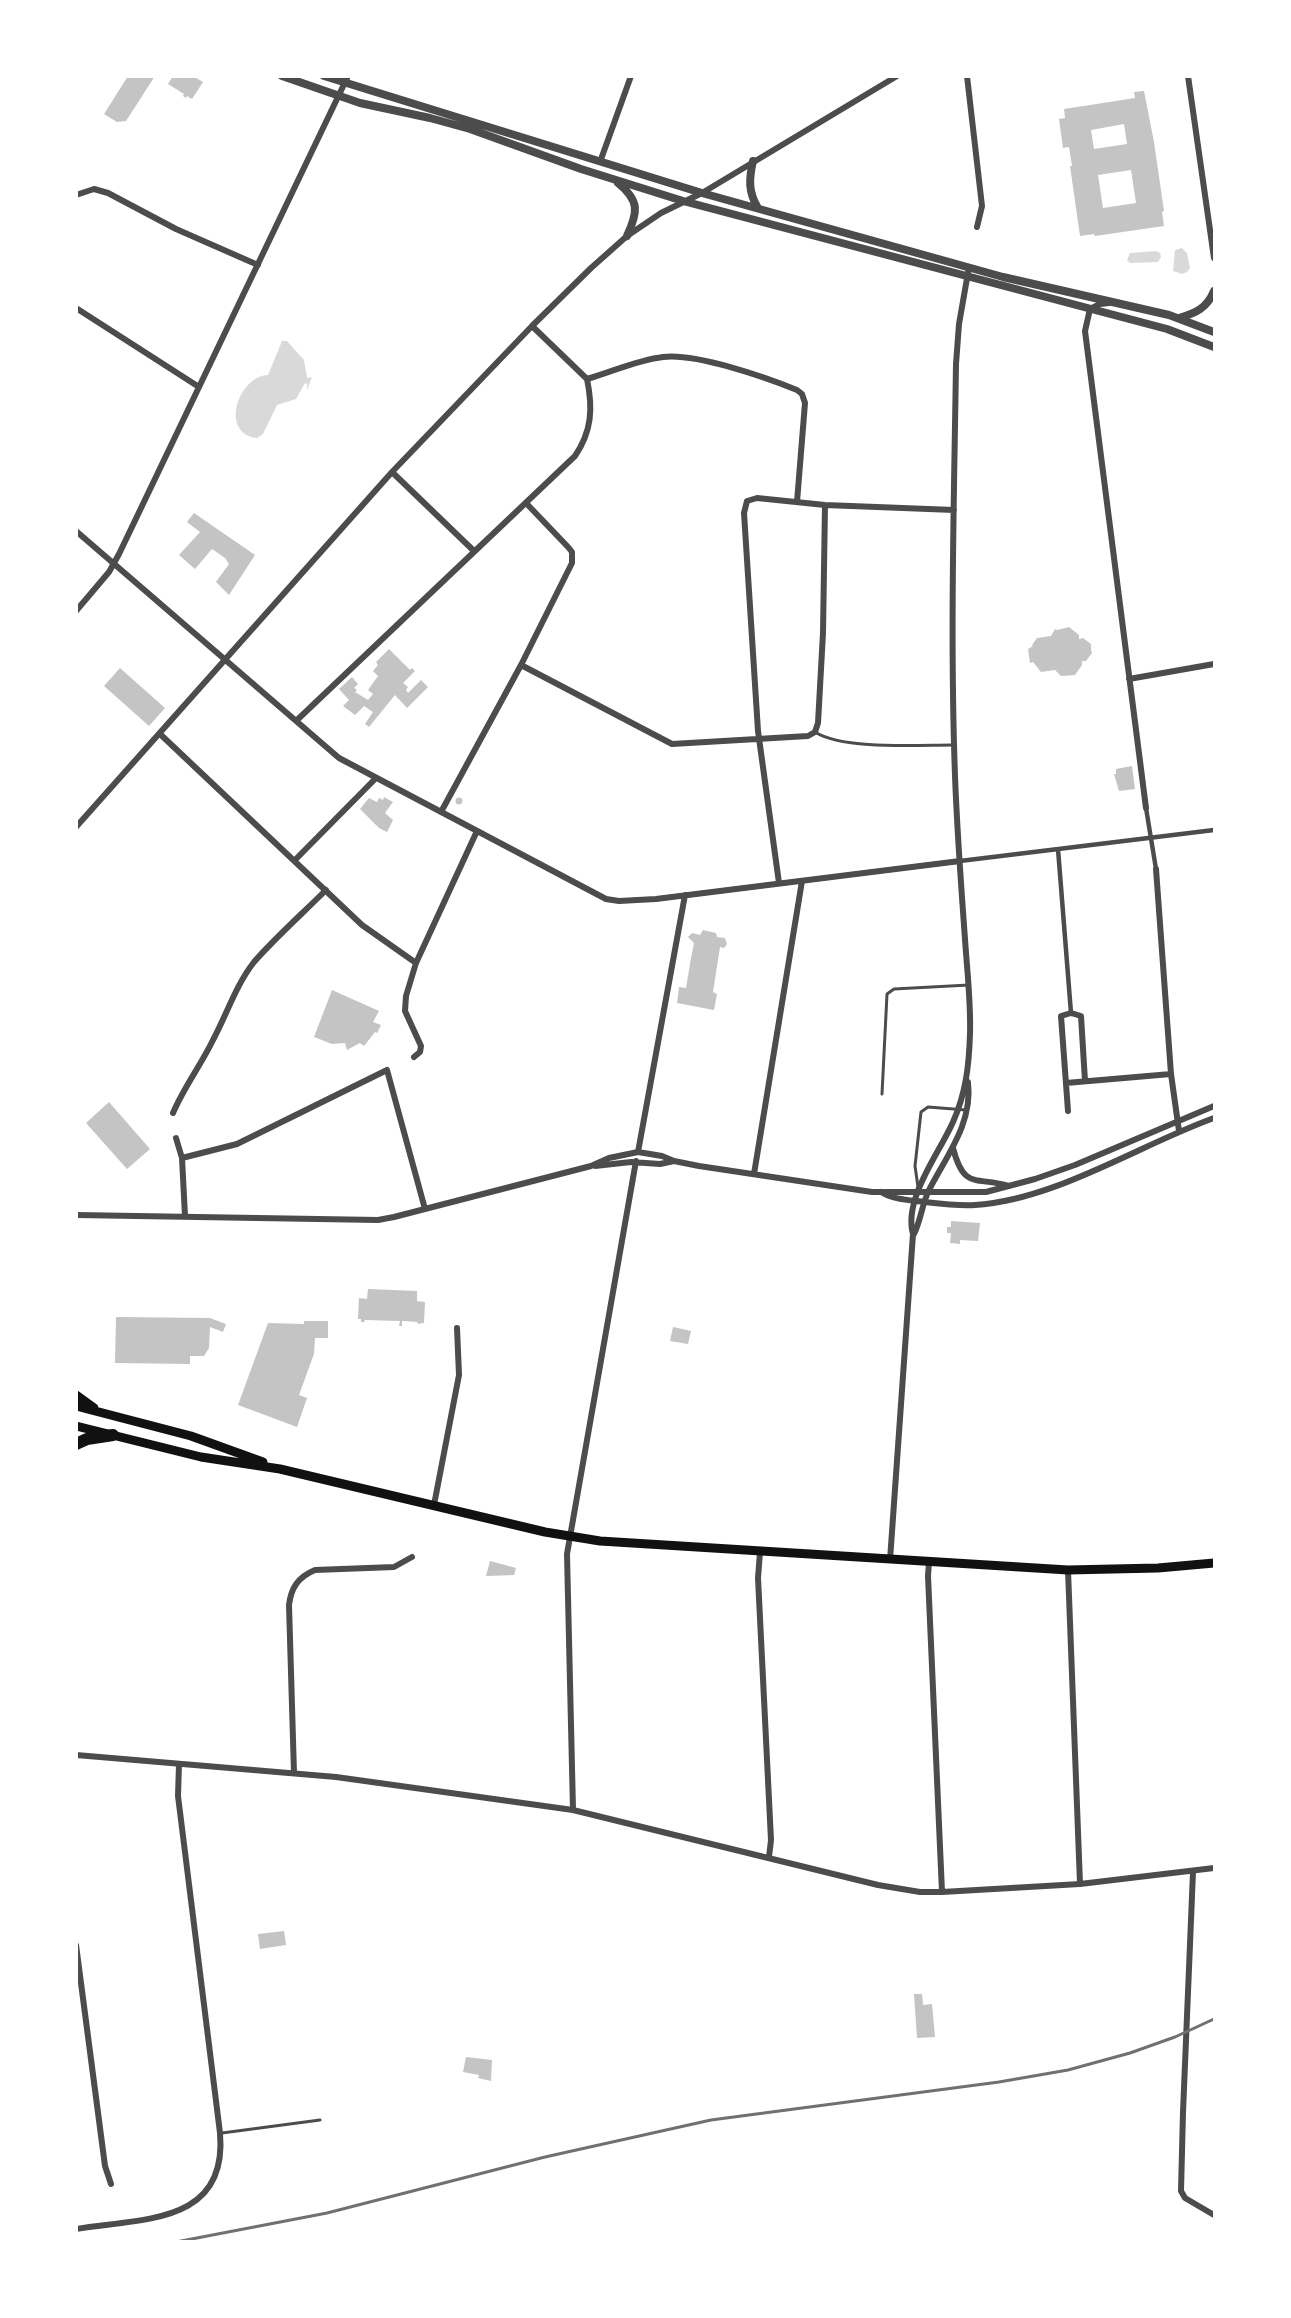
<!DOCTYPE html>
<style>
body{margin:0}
#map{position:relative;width:1291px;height:2318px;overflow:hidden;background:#fff;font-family:"Asap Condensed",sans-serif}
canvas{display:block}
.frame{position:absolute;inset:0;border:78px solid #fff;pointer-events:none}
</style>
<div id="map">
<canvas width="1291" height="2318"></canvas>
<div class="frame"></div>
</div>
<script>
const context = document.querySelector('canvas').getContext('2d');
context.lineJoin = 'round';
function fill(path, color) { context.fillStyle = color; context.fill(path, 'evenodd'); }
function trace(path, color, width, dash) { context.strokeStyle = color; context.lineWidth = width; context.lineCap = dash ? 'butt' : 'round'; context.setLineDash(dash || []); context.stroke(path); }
fill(new Path2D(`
 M 1182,248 L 1187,253 L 1190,268 L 1187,272 L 1182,274 L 1173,271 L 1175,250 Z
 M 1156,251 L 1160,253 L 1161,257 L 1158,262 L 1130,263 L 1127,260 L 1130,253 Z
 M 282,341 L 287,341 L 304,360 L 307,378 L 312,377 L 307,390 L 307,384 L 305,383 L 296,399 L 277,405 L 263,434 L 257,438 C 219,434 238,376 268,375 Z`), '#d9d9d9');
fill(new Path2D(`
 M 128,76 L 155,76 L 126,121 L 117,122 L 104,114 Z
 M 173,76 L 193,76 L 203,82 L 192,99 L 187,96 L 186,98 L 183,96 L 184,94 L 168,84 Z
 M 1144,91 L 1154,142 L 1164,211 L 1162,212 L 1164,226 L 1095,236 L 1094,234 L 1080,236 L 1070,166 L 1072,166 L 1069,147 L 1063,148 L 1059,119 L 1065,118 L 1064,109 L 1135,98 L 1134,92 ZM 1124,124 L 1127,144 L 1094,149 L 1091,130 ZM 1131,170 L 1136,203 L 1103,208 L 1098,175 Z
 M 194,513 L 255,555 L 229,595 L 216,582 L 229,564 L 225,558 L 212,549 L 195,569 L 179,555 L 200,532 L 187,522 Z
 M 1069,627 L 1079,635 L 1079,639 L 1083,638 L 1091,644 L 1091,649 L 1092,653 L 1086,661 L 1082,661 L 1082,665 L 1075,675 L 1061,676 L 1055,670 L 1041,672 L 1033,662 L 1030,663 L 1028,649 L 1033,646 L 1032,645 L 1037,638 L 1051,636 L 1055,629 L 1057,630 Z
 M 389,649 L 410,670 L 412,668 L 415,671 L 403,683 L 408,687 L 406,690 L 408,693 L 421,680 L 428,687 L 407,708 L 395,695 L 369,727 L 365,724 L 373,712 L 364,706 L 355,715 L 343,706 L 349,700 L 339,689 L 352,677 L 358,684 L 354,688 L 357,690 L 355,692 L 368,700 L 373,694 L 368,690 L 378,676 L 373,671 L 378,665 L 376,662 Z
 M 120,668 L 165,708 L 149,726 L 104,686 Z
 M 1132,766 L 1135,789 L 1119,791 L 1114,774 L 1116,774 L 1116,769 Z
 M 384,797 L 393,802 L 385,813 L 393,820 L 387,832 L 379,828 L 360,809 L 369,798 L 377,802 L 379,798 L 383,800 Z
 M455.5 801a3.5 3.5 0 1 1 7 0a3.5 3.5 0 1 1-7 0Z
 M 703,930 L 716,933 L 717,937 L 725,938 L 727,944 L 724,948 L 720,947 L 713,992 L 717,994 L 714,1010 L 677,1003 L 679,987 L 686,988 L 691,958 L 694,943 L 688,937 L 692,933 L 700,935 Z
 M 332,990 L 379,1011 L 373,1022 L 381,1025 L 377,1033 L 375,1032 L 364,1046 L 360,1043 L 347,1050 L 345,1043 L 332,1044 L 314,1037 Z
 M 109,1102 L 150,1149 L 127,1169 L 86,1123 Z
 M 951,1221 L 980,1223 L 978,1241 L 960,1240 L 960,1244 L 950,1243 L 951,1233 L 947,1233 L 947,1227 L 951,1227 Z
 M 368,1289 L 417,1291 L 417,1301 L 425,1302 L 424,1323 L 417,1324 L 418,1322 L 402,1321 L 402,1326 L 399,1326 L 400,1321 L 365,1320 L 364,1322 L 361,1322 L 361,1319 L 358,1319 L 359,1298 L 367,1299 Z
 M 116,1317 L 210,1318 L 226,1324 L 223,1332 L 210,1327 L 209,1348 L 204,1356 L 190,1356 L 190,1364 L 115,1363 Z
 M 304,1321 L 328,1321 L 328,1338 L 315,1338 L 314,1354 L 299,1395 L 307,1398 L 297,1427 L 238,1405 L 268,1323 L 304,1324 Z
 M 673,1327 L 691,1331 L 688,1344 L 670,1341 Z
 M 490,1561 L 516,1568 L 514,1575 L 486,1576 Z
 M 284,1931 L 286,1945 L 260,1949 L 258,1934 Z
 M 914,1994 L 922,1994 L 923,2005 L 932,2004 L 935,2037 L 917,2038 Z
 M 466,2057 L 492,2060 L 491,2081 L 478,2078 L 479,2075 L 463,2072 Z`), '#c4c4c4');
trace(new Path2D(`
 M 815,732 C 843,750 918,745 952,745
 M 882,1094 L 887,994 L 894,989 L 969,985
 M 918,1187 L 915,1166 L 921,1112 L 928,1107 L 966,1110
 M 222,2133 L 320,2120`), '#4c4c4c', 3);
trace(new Path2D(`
 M 1146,808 L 1156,869
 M 1058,849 L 1071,1013
 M 960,861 L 1214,830`), '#4c4c4c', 4.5);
trace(new Path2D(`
 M 967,76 L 982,206 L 977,227
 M 1188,76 L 1214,258
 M 600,162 L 631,76
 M 76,195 L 94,189 L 108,193 L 176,229 L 258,265
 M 1109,303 L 1100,304 L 1090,309 L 1085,331 L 1146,808
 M 76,308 L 199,387
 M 532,326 L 587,379
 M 587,379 C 612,372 637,360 663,357 C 696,353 765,377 797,390 L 802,394 L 805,403 L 797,502
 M 392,472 L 474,551
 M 76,531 L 339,758 L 606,899 L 619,901 L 656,899 L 960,861
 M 76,611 L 109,572 L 119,554 L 348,76
 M 521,665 L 672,744 L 808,736 L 815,732 L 818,723 L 823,633 L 825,505
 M 1129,679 L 1214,664
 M 296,721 L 575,456 C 592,431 593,408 587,379
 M 160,734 L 362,925 L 416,963
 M 441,812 L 521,665 L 572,563 L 572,552 L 568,547 L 526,503
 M 76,827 L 392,472 L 532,326 L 591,268 L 627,236 L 661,213 L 702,193 L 897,76
 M 295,860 L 376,778
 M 1156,869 L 1171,1074 L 1179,1131
 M 779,883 L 758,731 L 744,513 L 747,501 L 757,498 L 825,505 L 954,510
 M 414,1057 L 420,1052 L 421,1046 L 405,1011 L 406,996 L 416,963 L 477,831
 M 1066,1083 L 1171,1074
 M 1068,1111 L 1061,1016 L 1071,1013 L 1081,1016 L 1085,1081
 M 173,1113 C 184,1087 201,1065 213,1040 C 227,1014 236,985 254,962 C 276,937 302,914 326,890
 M 176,1138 L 182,1158 L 185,1216
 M 953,1148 C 964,1191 977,1176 1009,1186
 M 638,1152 L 685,895
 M 182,1158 L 237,1144 L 387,1070 L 425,1209
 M 595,1166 L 631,1162 L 660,1164 L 674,1161
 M 754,1174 L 802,881
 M 881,1192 C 894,1200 910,1200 925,1202 C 942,1204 958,1206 975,1205 C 1055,1200 1139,1145 1214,1118
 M 76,1215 L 378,1220 L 394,1217 L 591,1166 L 609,1158 L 638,1152 L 662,1156 L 674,1161 L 699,1166 L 872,1192 L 986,1192 L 1035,1179 L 1075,1165 L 1214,1106
 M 914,1234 C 921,1220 922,1204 929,1190 C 947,1155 973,1123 968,1082
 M 434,1505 L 459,1375 L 457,1328
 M 760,1552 L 758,1578 L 771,1840 L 769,1857
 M 890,1560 L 913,1234 C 903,1199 940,1152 953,1122 C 966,1093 969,1065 970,1034 C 971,1002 967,970 965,939 C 961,885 957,830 955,776 C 950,639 954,501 956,364 L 959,324 L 969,267
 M 929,1562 L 928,1576 L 942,1892
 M 1068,1570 L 1080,1884
 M 76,1755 L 336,1777 L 573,1810 L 878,1885 L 920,1892 L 942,1892 L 1080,1884 L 1214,1868
 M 294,1773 L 289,1605 C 291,1588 298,1577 315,1570 L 394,1567 L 412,1557
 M 573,1810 L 567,1554 L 636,1161
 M 1193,1872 L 1183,2112 L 1181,2191 L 1185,2198 L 1214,2215
 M 76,1945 L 105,2166 L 111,2184
 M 76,2229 C 142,2218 228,2225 220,2133 L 178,1796 L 179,1764`), '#4c4c4c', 6);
trace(new Path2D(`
 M 282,76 L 360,103 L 430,118 L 470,129 L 581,169 L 683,201 L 1167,329 L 1214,347
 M 324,76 L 702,193 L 1003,277 L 1169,315 L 1214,332
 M 753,161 C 749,179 748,192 758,208
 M 618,183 C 640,201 638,212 627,236
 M 1179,318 C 1196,313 1207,308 1214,291`), '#4c4c4c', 8);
trace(new Path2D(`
 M 76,1395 L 94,1408
 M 76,1406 L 191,1436 L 263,1462
 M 76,1426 L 201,1457 L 280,1469 L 545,1532 L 600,1541 L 1068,1570 L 1158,1568 L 1214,1563`), '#111', 9);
trace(new Path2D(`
 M 76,1444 L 87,1439 L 113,1435`), '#111', 12);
trace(new Path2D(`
 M 176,2242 L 327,2213 L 545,2157 L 711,2120 L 999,2082 L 1068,2070 L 1130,2053 L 1175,2037 L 1214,2019`), '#707070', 3);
</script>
